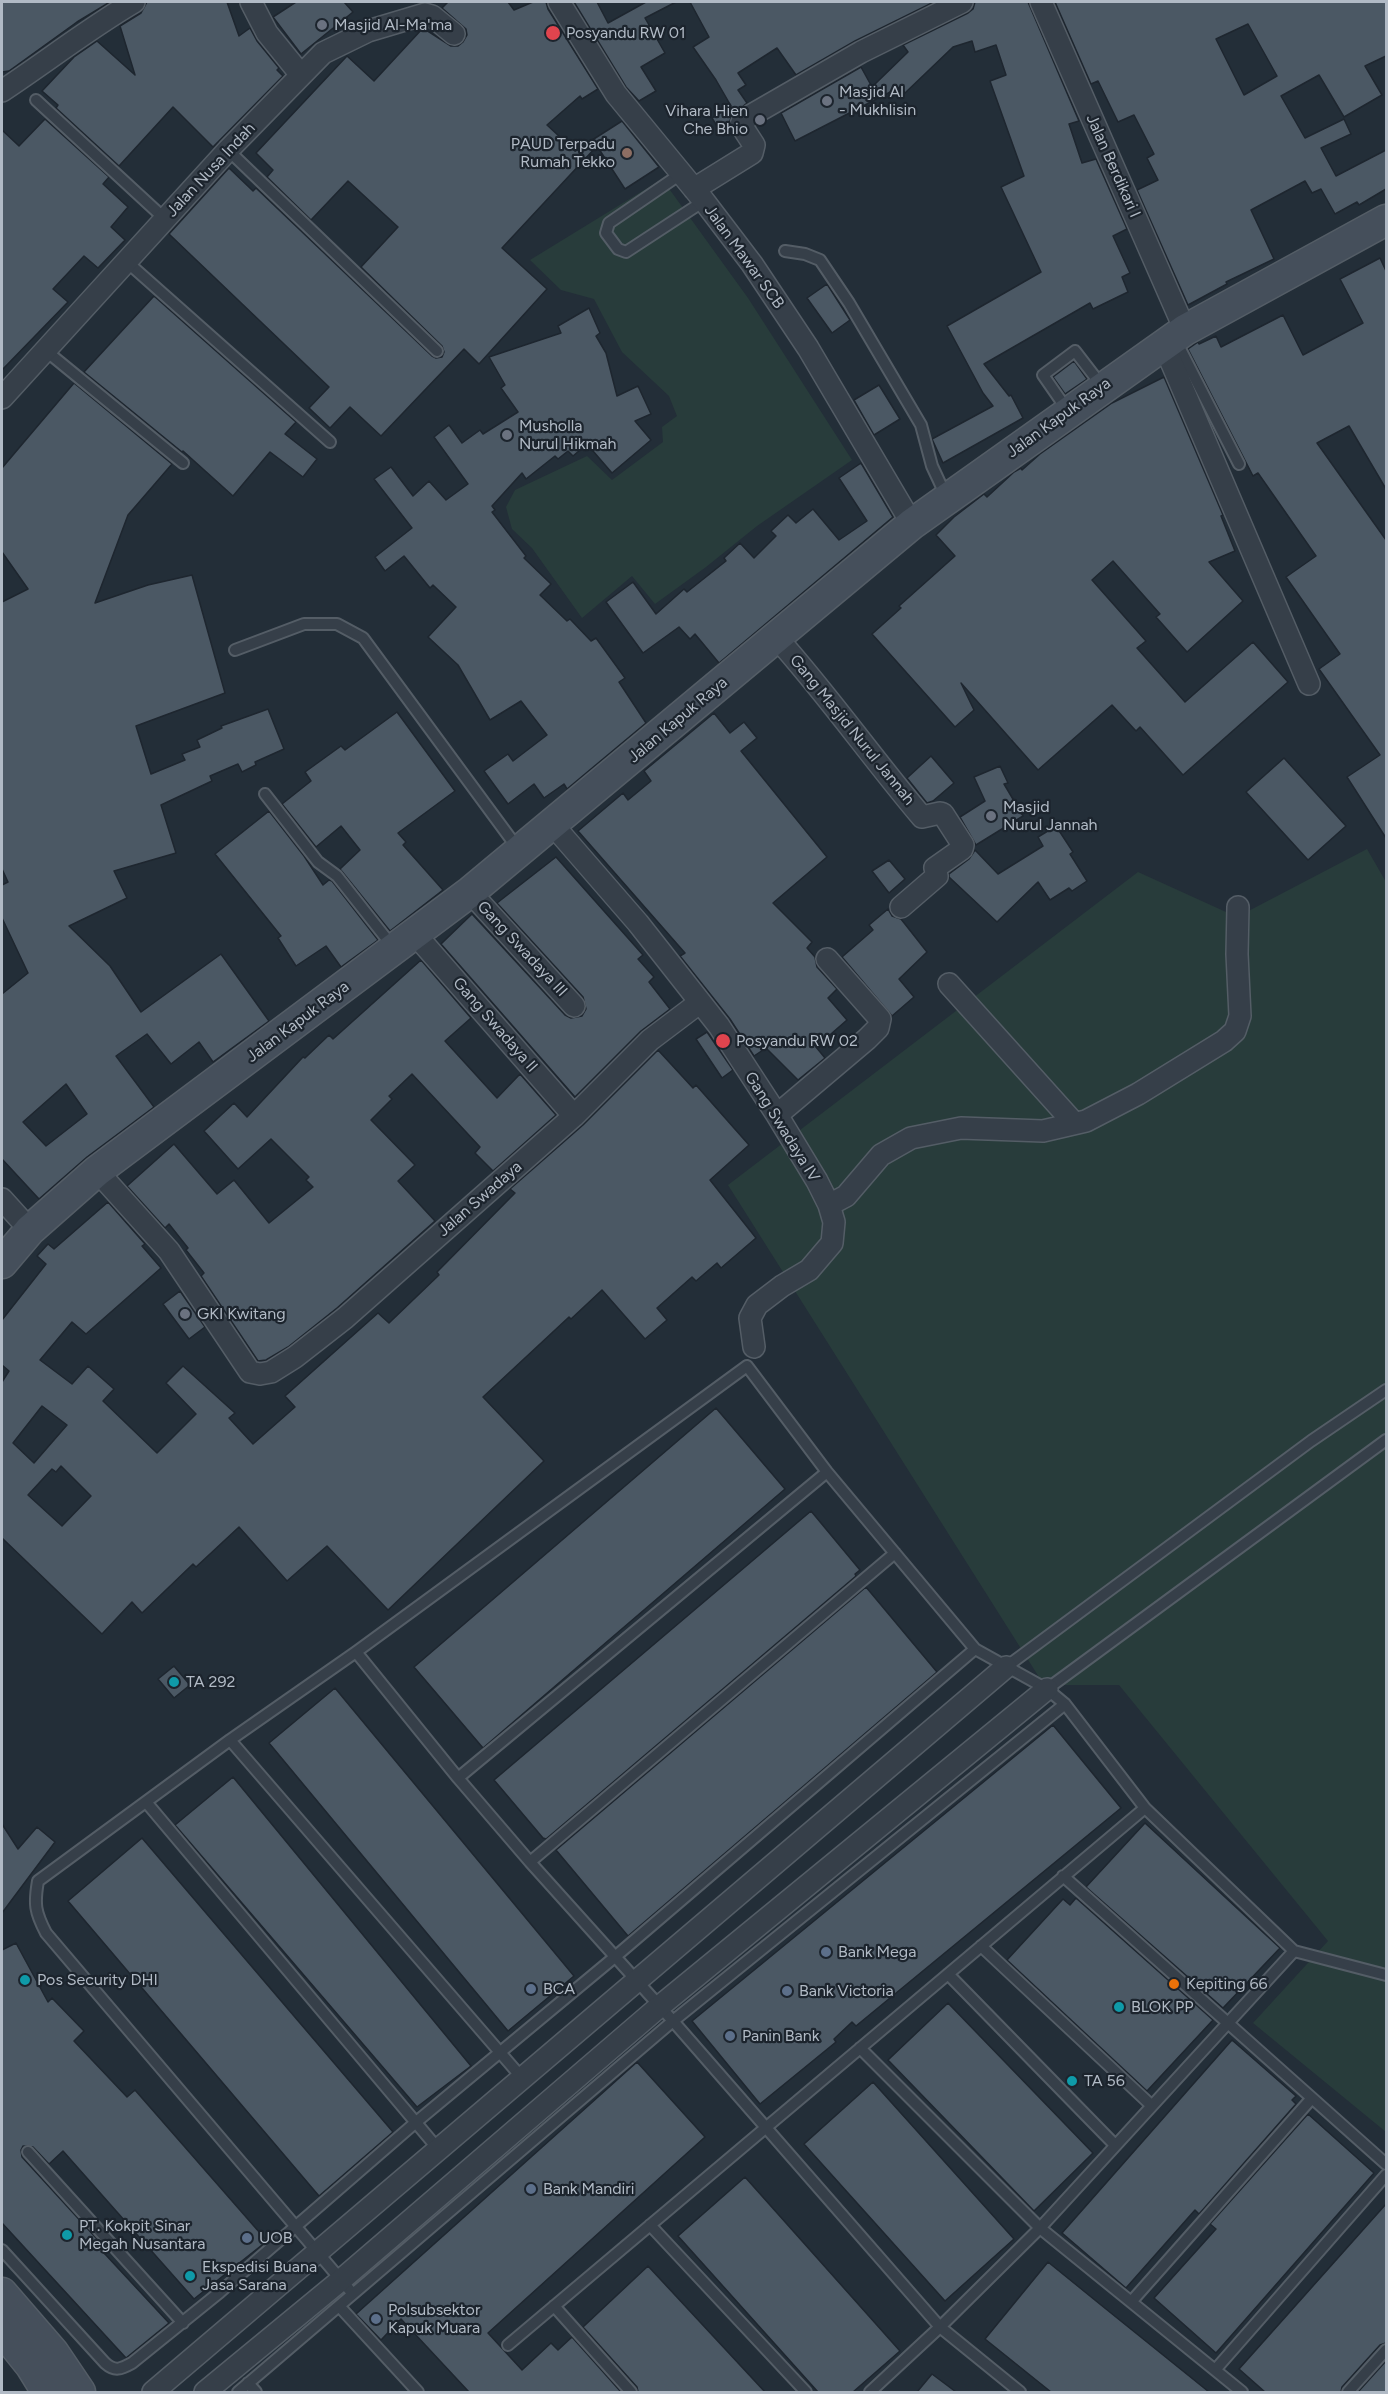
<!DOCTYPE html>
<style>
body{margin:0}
#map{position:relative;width:1388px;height:2394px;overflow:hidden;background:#232e38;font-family:Figtree,sans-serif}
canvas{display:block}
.frame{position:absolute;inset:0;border:3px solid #b1bac5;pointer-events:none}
</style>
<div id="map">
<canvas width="1388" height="2394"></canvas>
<div class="frame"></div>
</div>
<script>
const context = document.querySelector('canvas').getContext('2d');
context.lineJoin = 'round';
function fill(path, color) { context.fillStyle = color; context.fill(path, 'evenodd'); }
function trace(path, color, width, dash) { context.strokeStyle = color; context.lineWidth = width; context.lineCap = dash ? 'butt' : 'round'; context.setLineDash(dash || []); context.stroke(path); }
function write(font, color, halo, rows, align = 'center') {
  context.font = font + ' Figtree,sans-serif'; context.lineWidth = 4.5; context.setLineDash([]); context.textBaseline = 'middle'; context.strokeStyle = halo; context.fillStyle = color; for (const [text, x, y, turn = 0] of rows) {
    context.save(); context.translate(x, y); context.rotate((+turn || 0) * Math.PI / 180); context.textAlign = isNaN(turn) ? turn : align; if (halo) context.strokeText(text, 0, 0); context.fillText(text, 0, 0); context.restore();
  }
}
fill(new Path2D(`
 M 662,179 L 748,298 L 852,460 L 757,526 L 706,567 L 655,604 L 632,576 L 582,618 L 532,548 L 512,529 L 506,507 L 515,490 L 587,456 L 612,480 L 663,442 L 662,427 L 677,416 L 669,396 L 622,352 L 594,299 L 561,290 L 530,260 Z
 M 1367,849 L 1386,882 L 1386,2132 L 1253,2023 L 1328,1941 L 1119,1685 L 1044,1685 L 728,1185 L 1138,872 L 1237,917 Z`), '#283c3b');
const building = new Path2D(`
 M 2,2 L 110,2 L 77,22 L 9,71 L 2,72 Z
 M 147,2 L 227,2 L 239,36 L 250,28 L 257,41 L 279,68 L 277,70 L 283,76 L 213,147 L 173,107 L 119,166 L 56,108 L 58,105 L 42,91 L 74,57 L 97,41 L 135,75 L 120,26 L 141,13 Z
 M 296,2 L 344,2 L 353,12 L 301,54 L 273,17 Z
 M 448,2 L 508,2 L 514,10 L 533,2 L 546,2 L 548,9 L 598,89 L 582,99 L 580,96 L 547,125 L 575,151 L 622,121 L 659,167 L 625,189 L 597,146 L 502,248 L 547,289 L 479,364 L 464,349 L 381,436 L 350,407 L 330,428 L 309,408 L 329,387 L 169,234 L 229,168 L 253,191 L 256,188 L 432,356 L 436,358 L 442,357 L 444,352 L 442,346 L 361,267 L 398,227 L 348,181 L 311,220 L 267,177 L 273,170 L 256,153 L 347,56 L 374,81 L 423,28 L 451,46 L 458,46 L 463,42 L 467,35 L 466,29 L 442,8 Z
 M 574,2 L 597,2 L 608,23 L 646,2 L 676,2 L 645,18 L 665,53 L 641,67 L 656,91 L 639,101 L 626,87 Z
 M 690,2 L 934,2 L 855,41 L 796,75 L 777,48 L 738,73 L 746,85 L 738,90 L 747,103 L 732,115 L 728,126 L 730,132 L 723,136 L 712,118 L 731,106 L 716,80 L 693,47 L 709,37 Z
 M 975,2 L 1028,2 L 1079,121 L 1069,124 L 1082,163 L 1096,159 L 1127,229 L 1113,236 L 1130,273 L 1122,277 L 1128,292 L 1093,309 L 1090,303 L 984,364 L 1009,396 L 1011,395 L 1023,418 L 943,463 L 932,439 L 993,406 L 983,393 L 947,326 L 1041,272 L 1001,187 L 1024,176 L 990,81 L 1006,75 L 996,45 L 975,52 L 972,41 L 953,47 L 905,93 L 900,87 L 795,141 L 781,113 L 861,67 L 872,87 L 908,52 L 903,45 L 968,13 L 973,9 Z
 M 1055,2 L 1386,2 L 1386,56 L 1365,66 L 1382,95 L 1344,117 L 1319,75 L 1281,96 L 1305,138 L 1344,119 L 1351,134 L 1321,148 L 1336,176 L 1386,150 L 1386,189 L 1359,205 L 1357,202 L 1335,214 L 1321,189 L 1312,193 L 1305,181 L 1251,210 L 1274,259 L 1226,282 L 1227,284 L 1188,305 L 1137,190 L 1158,180 L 1147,158 L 1154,154 L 1134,115 L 1118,122 L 1098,81 L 1091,84 ZM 1248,24 L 1277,76 L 1244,95 L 1216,39 Z
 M 45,119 L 109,177 L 103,184 L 128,207 L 111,227 L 125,240 L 98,268 L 84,256 L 53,289 L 68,302 L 2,370 L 2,130 L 19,146 Z
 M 1380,258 L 1386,271 L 1386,489 L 1349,426 L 1317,443 L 1386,540 L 1386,838 L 1347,777 L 1380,755 L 1319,669 L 1340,654 L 1286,577 L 1316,556 L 1258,473 L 1253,476 L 1188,349 L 1198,342 L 1199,344 L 1216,336 L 1221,347 L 1283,315 L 1303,355 L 1363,323 L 1340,279 Z
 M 827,284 L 850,320 L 832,333 L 807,298 Z
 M 154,296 L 296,422 L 285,434 L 317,459 L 303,477 L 270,452 L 233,496 L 183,451 L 182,452 L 84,372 Z
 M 589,308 L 600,333 L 596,336 L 606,353 L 617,396 L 638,386 L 651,414 L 635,421 L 651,440 L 612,473 L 587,444 L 573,456 L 568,451 L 558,459 L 555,456 L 526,479 L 522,473 L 492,506 L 495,510 L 492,512 L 526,556 L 524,558 L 551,584 L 540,595 L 567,621 L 570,619 L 591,641 L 596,638 L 625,678 L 619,682 L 646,723 L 567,789 L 564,784 L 544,798 L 534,784 L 508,804 L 484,771 L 508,754 L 513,761 L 547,735 L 521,701 L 490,720 L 458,665 L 428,637 L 456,607 L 433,585 L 430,588 L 404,556 L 385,571 L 375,557 L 412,528 L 374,479 L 391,467 L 413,496 L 429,481 L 446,500 L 468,484 L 434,437 L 449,425 L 462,443 L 480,430 L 483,434 L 518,412 L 501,388 L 505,385 L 489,357 L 561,333 L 558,326 Z
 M 1074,361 L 1087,379 L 1065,394 L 1053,377 Z
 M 1164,377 L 1223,515 L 1221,516 L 1235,551 L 1209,562 L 1243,601 L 1187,652 L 1156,617 L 1160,614 L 1113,561 L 1092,580 L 1146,641 L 1137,648 L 1185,702 L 1253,642 L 1288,682 L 1183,775 L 1140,727 L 1136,731 L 1112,705 L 1038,770 L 961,683 L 974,710 L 955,727 L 872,634 L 901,608 L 899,606 L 955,556 L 936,535 L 954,517 L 984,494 L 987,497 L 1014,472 L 1021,468 L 1022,470 L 1040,454 L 1112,403 Z
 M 74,383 L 172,464 L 128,515 L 95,603 L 148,585 L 192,575 L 225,693 L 136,726 L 151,774 L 185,760 L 182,754 L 200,747 L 197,740 L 222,728 L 221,726 L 268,709 L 284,749 L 255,762 L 256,765 L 242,772 L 238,764 L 210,776 L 212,781 L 161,805 L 176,853 L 114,871 L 127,898 L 69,926 L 110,966 L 141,1012 L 221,954 L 269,1021 L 213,1062 L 199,1042 L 171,1064 L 147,1034 L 116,1056 L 154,1107 L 87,1157 L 39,1199 L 2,1159 L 2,994 L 28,973 L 2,918 L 2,885 L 8,882 L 2,869 L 2,602 L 28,589 L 2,552 L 2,468 ZM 66,1084 L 87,1114 L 46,1146 L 23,1122 Z
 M 879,385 L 900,419 L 874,435 L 854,400 Z
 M 861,463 L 893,517 L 719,663 L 695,634 L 690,639 L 679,627 L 643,653 L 606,602 L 633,582 L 656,614 L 684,589 L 687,592 L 726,561 L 724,558 L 740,543 L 754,558 L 776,536 L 771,531 L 788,515 L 796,523 L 813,509 L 839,540 L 867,521 L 839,478 Z
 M 397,712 L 455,791 L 398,833 L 406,842 L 403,845 L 443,890 L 390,931 L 340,869 L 360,850 L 341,826 L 316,847 L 282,804 L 311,781 L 305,772 L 341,746 L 345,750 Z
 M 714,713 L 730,733 L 744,722 L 757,738 L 741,751 L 827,857 L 773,903 L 812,942 L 807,948 L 815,957 L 817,967 L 837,989 L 828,998 L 847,1020 L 816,1047 L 825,1058 L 798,1080 L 766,1048 L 754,1056 L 730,1019 L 680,956 L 685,953 L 578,831 L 623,793 L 628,800 L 651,781 L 644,771 Z
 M 931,756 L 954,783 L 933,801 L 927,803 L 907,778 Z
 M 1284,758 L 1346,826 L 1308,860 L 1246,792 Z
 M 1000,766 L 1008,783 L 1004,784 L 1023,816 L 976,845 L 960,817 L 985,801 L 974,777 Z
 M 269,811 L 304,856 L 323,885 L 329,880 L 332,881 L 378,940 L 341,967 L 326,946 L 296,966 L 278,938 L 281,936 L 215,854 Z
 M 1056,826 L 1073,852 L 1070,854 L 1087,881 L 1072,891 L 1069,888 L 1050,900 L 1038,882 L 997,922 L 949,877 L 949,874 L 969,859 L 975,850 L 998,874 L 1043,846 L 1038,837 Z
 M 556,857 L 643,955 L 638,959 L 654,977 L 649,982 L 670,1009 L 641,1031 L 575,1097 L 441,944 L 472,914 L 565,1015 L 571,1018 L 582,1016 L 586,1009 L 583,997 L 497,903 Z
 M 889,860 L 905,879 L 889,893 L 872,871 Z
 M 888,909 L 892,916 L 901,919 L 927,952 L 899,979 L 914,997 L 892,1016 L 842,957 L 873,930 L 869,925 Z
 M 421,960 L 471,1018 L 445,1041 L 497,1098 L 520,1074 L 556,1115 L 493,1171 L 475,1153 L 480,1147 L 412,1074 L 389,1096 L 392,1099 L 371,1120 L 415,1165 L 398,1181 L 435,1221 L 337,1308 L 288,1347 L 266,1360 L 258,1361 L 201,1276 L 204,1273 L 186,1250 L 188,1248 L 169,1224 L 165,1228 L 127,1186 L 174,1144 L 217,1194 L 234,1180 L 269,1223 L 313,1187 L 306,1180 L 309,1177 L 271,1139 L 238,1169 L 204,1131 L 234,1103 L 247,1117 L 303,1057 L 305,1058 L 329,1035 L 333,1039 Z
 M 707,1032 L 733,1070 L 722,1078 L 696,1039 Z
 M 658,1050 L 693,1088 L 696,1085 L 749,1145 L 710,1180 L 756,1238 L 721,1268 L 717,1263 L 696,1281 L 692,1277 L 657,1308 L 667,1320 L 645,1339 L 602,1290 L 571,1319 L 569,1317 L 483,1397 L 544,1461 L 388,1610 L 327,1546 L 287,1581 L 239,1527 L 196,1567 L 193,1564 L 142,1613 L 132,1602 L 102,1634 L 2,1538 L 2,1382 L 9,1371 L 2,1365 L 2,1320 L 46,1264 L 37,1256 L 48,1244 L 54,1249 L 108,1202 L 145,1244 L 142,1246 L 161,1268 L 86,1334 L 72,1322 L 40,1360 L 72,1384 L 88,1366 L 114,1389 L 103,1401 L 157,1453 L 196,1414 L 166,1383 L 183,1366 L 235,1413 L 229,1418 L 253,1444 L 295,1407 L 285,1396 L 378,1313 L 389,1323 L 439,1275 L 437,1272 L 515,1193 L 510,1189 L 583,1125 ZM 42,1406 L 67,1425 L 34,1463 L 13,1443 ZM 61,1466 L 91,1496 L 62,1526 L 28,1495 L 52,1469 L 56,1472 Z
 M 180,1291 L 205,1327 L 189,1339 L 163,1304 Z
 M 716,1408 L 785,1489 L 483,1748 L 414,1667 Z
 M 811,1511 L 860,1570 L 855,1574 L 856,1576 L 546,1839 L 543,1838 L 494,1780 Z
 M 866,1587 L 937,1672 L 628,1936 L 556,1850 Z
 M 174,1666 L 190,1685 L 174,1698 L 158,1679 Z
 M 335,1688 L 574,1976 L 508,2031 L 269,1743 Z
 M 1053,1725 L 1121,1808 L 856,2026 L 852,2022 L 834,2039 L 836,2042 L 760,2104 L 692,2021 Z
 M 233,1777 L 471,2066 L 417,2107 L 175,1825 Z
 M 1145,1823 L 1280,1948 L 1223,2008 L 1086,1887 Z
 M 2,1824 L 18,1849 L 37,1827 L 55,1842 L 2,1913 Z
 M 142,1838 L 393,2132 L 319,2196 L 68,1901 Z
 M 1076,1898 L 1213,2020 L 1147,2091 L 1007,1960 L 1063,1899 L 1070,1905 Z
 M 16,1943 L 48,2002 L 52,1998 L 84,2031 L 74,2041 L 127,2097 L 135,2090 L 267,2241 L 194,2299 L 63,2151 L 49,2164 L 33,2147 L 23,2146 L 21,2150 L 22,2157 L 107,2250 L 104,2253 L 169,2323 L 126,2358 L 2,2223 L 2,1950 Z
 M 948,2003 L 1093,2153 L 1034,2211 L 888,2060 Z
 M 1232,2040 L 1296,2096 L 1292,2100 L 1296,2104 L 1199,2214 L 1195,2210 L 1126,2288 L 1062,2233 Z
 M 637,2062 L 705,2137 L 488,2333 L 522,2370 L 551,2343 L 558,2350 L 572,2337 L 621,2392 L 469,2392 L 401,2319 L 381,2340 L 356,2314 Z
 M 873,2082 L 1014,2239 L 945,2301 L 804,2144 Z
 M 1308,2114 L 1374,2173 L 1216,2353 L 1154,2298 L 1216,2229 L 1210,2224 Z
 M 745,2177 L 900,2351 L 853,2392 L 818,2392 L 678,2236 Z
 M 1386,2204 L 1386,2343 L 1380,2345 L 1342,2387 L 1341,2392 L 1265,2392 L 1239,2369 Z
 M 1048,2262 L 1101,2305 L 1209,2392 L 1051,2392 L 985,2339 Z
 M 648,2266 L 765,2392 L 638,2392 L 637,2387 L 583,2327 Z
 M 1386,2361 L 1386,2392 L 1358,2392 Z
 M 932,2374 L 956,2392 L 917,2392 Z`);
fill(building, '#4b5864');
trace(building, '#1e262f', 1.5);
const lane = new Path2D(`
 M 36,100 L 165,219
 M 228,150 L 437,351
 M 682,173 L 609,223 L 606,233 L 618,249 L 626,252 L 704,201
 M 785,251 L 805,254 L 820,260 L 849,303 L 921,425 L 932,466 L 946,496
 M 126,261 L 330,442
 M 1175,339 L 1239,464
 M 45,350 L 183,463
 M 1068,411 L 1043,375 L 1075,351 L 1102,386
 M 235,650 L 304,624 L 337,624 L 363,638 L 519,850
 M 265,794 L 318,862 L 337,876 L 393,947
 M 747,1366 L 827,1472 L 975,1649 L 1047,1689 L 1065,1704 L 1145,1808 L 1294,1951 L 1386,1975
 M 356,1652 L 458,1778 L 530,1862 L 673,2021 L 940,2327 L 1020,2392
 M 1006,1667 L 1311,1441 L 1386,1390
 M 1047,1689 L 1386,1440
 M 230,1740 L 523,2079
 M 458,1778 L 827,1472
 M 146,1802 L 439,2150
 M 530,1862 L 895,1553
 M 1063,1876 L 1386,2164
 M 981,1946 L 1151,2105
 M 948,1974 L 1115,2145
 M 860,2048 L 1040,2228 L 1242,2392
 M 28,2152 L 183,2323
 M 650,2225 L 806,2392
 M 2,2250 L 105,2363 C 115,2372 121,2369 132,2363 L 220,2292 L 415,2123 L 616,1956 L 975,1649
 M 353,2294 L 46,1933 C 35,1912 34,1904 38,1881 L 230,1740 L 356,1652 L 747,1366
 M 1131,2302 L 1312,2098
 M 339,2306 L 418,2392
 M 554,2306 L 631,2392
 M 508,2345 L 1145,1808
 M 1215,2370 L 1386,2175
 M 248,2383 L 256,2392
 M 238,2392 L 673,2021 L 1065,1704
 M 870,2392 L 940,2327 L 1040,2228 L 1294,1951
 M 1348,2392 L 1386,2350`);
const street = new Path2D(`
 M 251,2 L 267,33 L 301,75
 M 559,2 L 616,94 L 704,201 L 752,264 L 808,348 L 912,524
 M 1041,2 L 1185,330
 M 2,91 C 46,62 88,29 134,2
 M 694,189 L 752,153 L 754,145 L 741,125 L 743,120 L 861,52 L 962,2
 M 1164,345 L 1309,684
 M 2,398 L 228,150 L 323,53 L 368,31 L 425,14 L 432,16 L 454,34
 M 776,637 C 828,695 872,758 922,817 L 940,813 L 943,814 L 963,845 L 962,849 L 935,868 L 937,876 L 901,907
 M 553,825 L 638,923 L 719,1026 L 777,1115 L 817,1181 L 829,1205 L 834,1222 L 832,1243 L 809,1270 L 782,1286 L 757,1305 L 750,1318 L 754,1347
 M 470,892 L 574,1006
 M 415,934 L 574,1116
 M 949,984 L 1074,1123
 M 777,1115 L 867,1039 L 878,1028 L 880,1019 L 827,959
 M 97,1171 L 169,1251 L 250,1372 L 260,1374 L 271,1372 L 295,1357 L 345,1318 L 574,1116 L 650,1040 L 699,1003
 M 2,1199 L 30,1230
 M 829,1205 L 846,1196 L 881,1155 L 911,1138 L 961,1128 L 1043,1131 L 1086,1121 L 1138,1094 L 1224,1041 L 1235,1031 L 1240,1016 L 1237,954 L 1238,907
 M 153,2392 L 1006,1667
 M 205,2392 L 341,2280 L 660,2006 L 1047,1689`);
const secondary = new Path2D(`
 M 2,1263 L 30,1230 L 97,1171 L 470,892 L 912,524 L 1185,330 L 1386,220
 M 2,2293 L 53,2352 L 80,2392
 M 2,2330 L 31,2366 L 47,2392`);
trace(lane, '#545d66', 14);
trace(street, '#545d66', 24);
trace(secondary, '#545d66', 33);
trace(lane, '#363f49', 10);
trace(street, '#363f49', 21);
trace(secondary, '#454f5b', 30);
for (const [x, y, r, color] of [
 [322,25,6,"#6b7280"],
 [553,33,8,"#e0444e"],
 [827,101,6,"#6b7280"],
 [760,120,6,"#6b7280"],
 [627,153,6,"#8d6e63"],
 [507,435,6,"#6b7280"],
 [991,816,6,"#6b7280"],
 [723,1041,8,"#e0444e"],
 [185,1314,6,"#6b7280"],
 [174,1682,6,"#0f9aa8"],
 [826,1952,6,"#5c6f8a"],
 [25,1980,6,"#0f9aa8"],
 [1174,1984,6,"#e8710a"],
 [531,1989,6,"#5c6f8a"],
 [787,1991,6,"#5c6f8a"],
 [1119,2007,6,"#0f9aa8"],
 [730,2036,6,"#5c6f8a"],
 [1072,2081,6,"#0f9aa8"],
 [531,2189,6,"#5c6f8a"],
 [67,2235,6,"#0f9aa8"],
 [247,2238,6,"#5c6f8a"],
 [190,2276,6,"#0f9aa8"],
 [376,2319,6,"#5c6f8a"]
]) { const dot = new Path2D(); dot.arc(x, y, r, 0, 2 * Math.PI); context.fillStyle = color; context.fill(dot); trace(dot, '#1c242d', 2); }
write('16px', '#b1bac5', '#1c242d', [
 ["Masjid Al-Ma'ma",334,25],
 ["Posyandu RW 01",566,33],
 ["Masjid Al",839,92],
 ["- Mukhlisin",839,110],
 ["Vihara Hien",748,111,"right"],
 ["Che Bhio",748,129,"right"],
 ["PAUD Terpadu",615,144,"right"],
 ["Rumah Tekko",615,162,"right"],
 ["Musholla",519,426],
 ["Nurul Hikmah",519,444],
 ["Masjid",1003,807],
 ["Nurul Jannah",1003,825],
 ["Posyandu RW 02",736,1041],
 ["GKI Kwitang",197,1314],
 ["TA 292",186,1682],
 ["Bank Mega",838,1952],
 ["Pos Security DHI",37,1980],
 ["Kepiting 66",1186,1984],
 ["BCA",543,1989],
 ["Bank Victoria",799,1991],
 ["BLOK PP",1131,2007],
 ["Panin Bank",742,2036],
 ["TA 56",1084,2081],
 ["Bank Mandiri",543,2189],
 ["PT. Kokpit Sinar",79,2226],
 ["Megah Nusantara",79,2244],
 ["UOB",259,2238],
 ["Ekspedisi Buana",202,2267],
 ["Jasa Sarana",202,2285],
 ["Polsubsektor",388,2310],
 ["Kapuk Muara",388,2328]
], 'left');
write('16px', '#b1bac5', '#1c242d', [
 ["Jalan Berdikari I",1113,166,66],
 ["Jalan Nusa Indah",211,170,-47],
 ["Jalan Mawar SCB",744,257,54],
 ["Jalan Kapuk Raya",1059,418,-36],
 ["Jalan Kapuk Raya",678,720,-40],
 ["Gang Masjid Nurul Jannah",852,730,51],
 ["Gang Swadaya III",522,949,47],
 ["Jalan Kapuk Raya",298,1022,-37],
 ["Gang Swadaya II",495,1025,49],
 ["Gang Swadaya IV",782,1127,58],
 ["Jalan Swadaya",480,1199,-41]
]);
</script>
